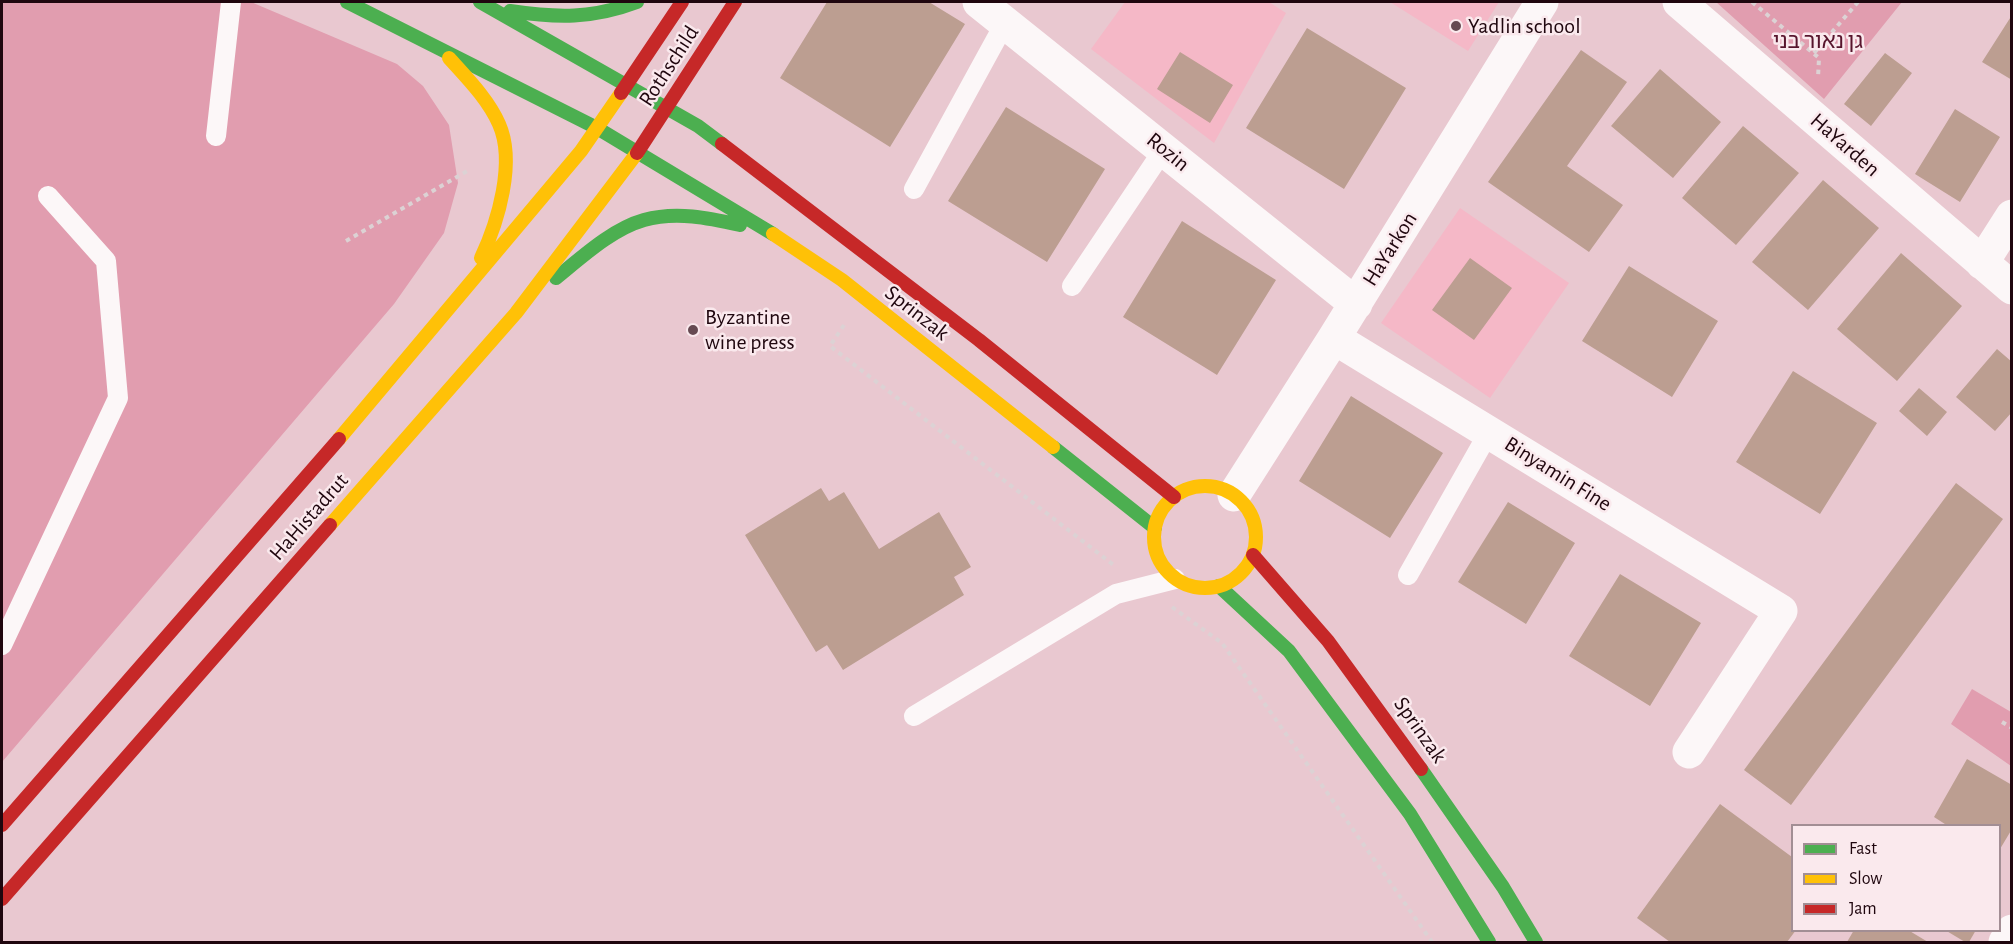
<!DOCTYPE html>
<meta charset="utf-8">
<style>
body{margin:0}
#map{position:relative;width:2013px;height:944px;overflow:hidden;background:#e9c8d0;font-family:"Alegreya Sans",sans-serif}
canvas{display:block}
.frame{position:absolute;inset:0;border:3px solid #1f060e;pointer-events:none}
.legend{position:absolute;left:1791px;top:824px;width:210px;height:108px;box-sizing:border-box;background:#fae9ed;border:2px solid #a28e94;margin:0;padding:8px 10px;list-style:none;font-size:18px;color:#1f060e}
.legend li{display:flex;align-items:center;gap:12px;height:30px}
.legend b{width:30px;border:2px solid #a28e94}
</style>
<div id="map">
<canvas width="2013" height="944"></canvas>
<div class="frame"></div>
<ul class="legend">
<li><b style="height:8px;background:#4caf50"></b>Fast</li>
<li><b style="height:8px;background:#ffc107"></b>Slow</li>
<li><b style="height:8px;background:#c62828"></b>Jam</li>
</ul>
</div>
<script>
const context = document.querySelector('canvas').getContext('2d');
context.lineJoin = 'round';
function fill(path, color) { context.fillStyle = color; context.fill(path, 'evenodd'); }
function trace(path, color, width, dash) { context.strokeStyle = color; context.lineWidth = width; context.lineCap = dash ? 'butt' : 'round'; context.setLineDash(dash || []); context.stroke(path); }
function write(font, color, halo, rows, align = 'center') {
  context.font = font + ' "Alegreya Sans","Noto Sans Hebrew",sans-serif'; context.lineWidth = 5; context.setLineDash([]); context.textBaseline = 'middle'; context.strokeStyle = halo; context.fillStyle = color; for (const [text, x, y, turn = 0] of rows) {
    context.save(); context.translate(x, y); context.rotate((+turn || 0) * Math.PI / 180); context.textAlign = isNaN(turn) ? turn : align; if (halo) context.strokeText(text, 0, 0); context.fillText(text, 0, 0); context.restore();
  }
}
fill(new Path2D(`
 M 1125,2 L 1269,2 L 1286,13 L 1214,143 L 1091,49 Z
 M 1390,2 L 1499,2 L 1468,51 Z
 M 1460,208 L 1569,283 L 1490,398 L 1381,323 Z`), '#f5b8c7');
fill(new Path2D(`
 M 2,2 L 251,2 L 397,64 L 423,86 L 449,125 L 458,183 L 444,233 L 394,304 L 2,762 Z
 M 1716,2 L 1902,2 L 1824,99 Z
 M 1972,689 L 2011,712 L 2011,766 L 1951,724 Z`), '#e19daf');
fill(new Path2D(`
 M 827,2 L 929,2 L 965,24 L 890,147 L 780,78 Z
 M 2012,15 L 2012,80 L 1982,62 Z
 M 1307,28 L 1406,88 L 1344,189 L 1246,128 Z
 M 1581,50 L 1627,82 L 1567,166 L 1623,205 L 1589,252 L 1488,182 Z
 M 1180,52 L 1233,85 L 1210,123 L 1157,89 Z
 M 1885,53 L 1912,73 L 1871,126 L 1844,104 Z
 M 1660,69 L 1721,122 L 1673,178 L 1611,126 Z
 M 1006,107 L 1105,169 L 1047,262 L 948,201 Z
 M 1955,109 L 2000,137 L 1960,202 L 1915,174 Z
 M 1743,126 L 1799,173 L 1736,245 L 1682,198 Z
 M 1823,180 L 1879,228 L 1808,310 L 1752,262 Z
 M 1182,221 L 1276,280 L 1217,375 L 1123,317 Z
 M 1901,253 L 1962,306 L 1897,381 L 1837,329 Z
 M 1470,258 L 1512,288 L 1474,340 L 1432,310 Z
 M 1629,266 L 1718,321 L 1672,397 L 1582,341 Z
 M 1997,349 L 2012,362 L 2012,412 L 1995,431 L 1956,397 Z
 M 1793,371 L 1877,423 L 1820,514 L 1736,462 Z
 M 1919,388 L 1947,412 L 1927,436 L 1899,411 Z
 M 1351,396 L 1443,453 L 1390,538 L 1299,481 Z
 M 1956,483 L 2003,519 L 1791,805 L 1744,770 Z
 M 821,488 L 829,501 L 844,492 L 879,549 L 939,512 L 971,567 L 954,577 L 964,595 L 843,670 L 827,645 L 816,652 L 745,535 Z
 M 1508,502 L 1575,543 L 1526,624 L 1458,582 Z
 M 1620,574 L 1701,623 L 1650,706 L 1569,656 Z
 M 1967,759 L 2012,785 L 2012,829 L 2000,849 L 2000,826 L 1948,826 L 1934,817 Z
 M 1720,804 L 1792,857 L 1792,930 L 1796,930 L 1787,942 L 1670,942 L 1637,918 Z
 M 1854,930 L 1908,930 L 1928,942 L 1847,942 Z
 M 1945,930 L 1976,930 L 1969,942 L 1965,942 Z`), '#bc9e91');
trace(new Path2D(`
 M 1752,2 L 1819,58 L 1818,78
 M 1814,53 L 1858,2
 M 346,241 L 469,170
 M 844,325 L 830,346 L 1115,566
 M 1172,607 L 1222,643 L 1432,942
 M 2002,722 L 2012,728`), '#dcd2d4', 4, [4.5, 4.5]);
trace(new Path2D(`
 M 216,136 L 231,2
 M 914,189 L 1006,21
 M 1072,286 L 1164,149
 M 1408,575 L 1489,432
 M 2,645 L 118,398 L 106,261 L 48,196
 M 914,716 L 1116,594 L 1175,579`), '#fcf7f8', 20);
trace(new Path2D(`
 M 979,2 L 1356,304
 M 1679,2 L 2012,288
 M 1982,263 L 2012,216
 M 1334,338 L 1781,611 L 1689,752
 M 1234,495 L 1334,338 L 1542,2
 M 2005,942 L 2012,931`), '#fcf7f8', 33);
trace(new Path2D(`
 M 347,2 L 597,128 L 773,234
 M 480,2 L 698,126 L 722,144
 M 510,11 C 557,18 592,19 637,2
 M 556,278 C 582,257 612,229 644,220 C 676,211 709,218 740,225
 M 1053,447 L 1155,528
 M 1219,586 L 1289,651 L 1410,814 L 1489,942
 M 1421,769 L 1503,887 L 1536,942`), '#4caf50', 14);
trace(new Path2D(`
 M 449,58 C 467,78 488,99 499,124 C 516,162 498,222 481,258
 M 773,234 L 842,280 L 1053,447
 M 339,439 L 581,151 L 621,93
 M1154 537a51 51 0 1 1 102 0a51 51 0 1 1-102 0Z
 M 330,525 L 516,313 L 637,153`), '#ffc107', 14);
trace(new Path2D(`
 M 621,93 L 682,2
 M 722,144 L 979,340 L 1174,497
 M 637,153 L 735,2
 M 1253,555 L 1328,641 L 1421,769
 M 2,825 L 339,439
 M 2,899 L 330,525`), '#c62828', 14);
for (const [x, y, r, color] of [
 [1456,26,6,"#664a52"],
 [693,330,6,"#664a52"]
]) { const dot = new Path2D(); dot.arc(x, y, r, 0, 2 * Math.PI); context.fillStyle = color; context.fill(dot); trace(dot, '#fae9ed', 2); }
write('22px', '#1f060e', '#fae9ed', [
 ["Yadlin school",1468,26],
 ["Byzantine",705,317],
 ["wine press",705,342]
], 'left');
write('22px', '#58152d', '#fae9ed', [
 ["גן נאור בני",1818,41]
]);
write('22px', '#1f060e', '#fae9ed', [
 ["Rothschild",669,66,-57],
 ["HaYarden",1845,145,41],
 ["Rozin",1168,152,39],
 ["HaYarkon",1390,249,-58],
 ["Sprinzak",917,313,38],
 ["Binyamin Fine",1558,474,32],
 ["HaHistadrut",309,517,-49],
 ["Sprinzak",1420,730,55]
]);
</script>
